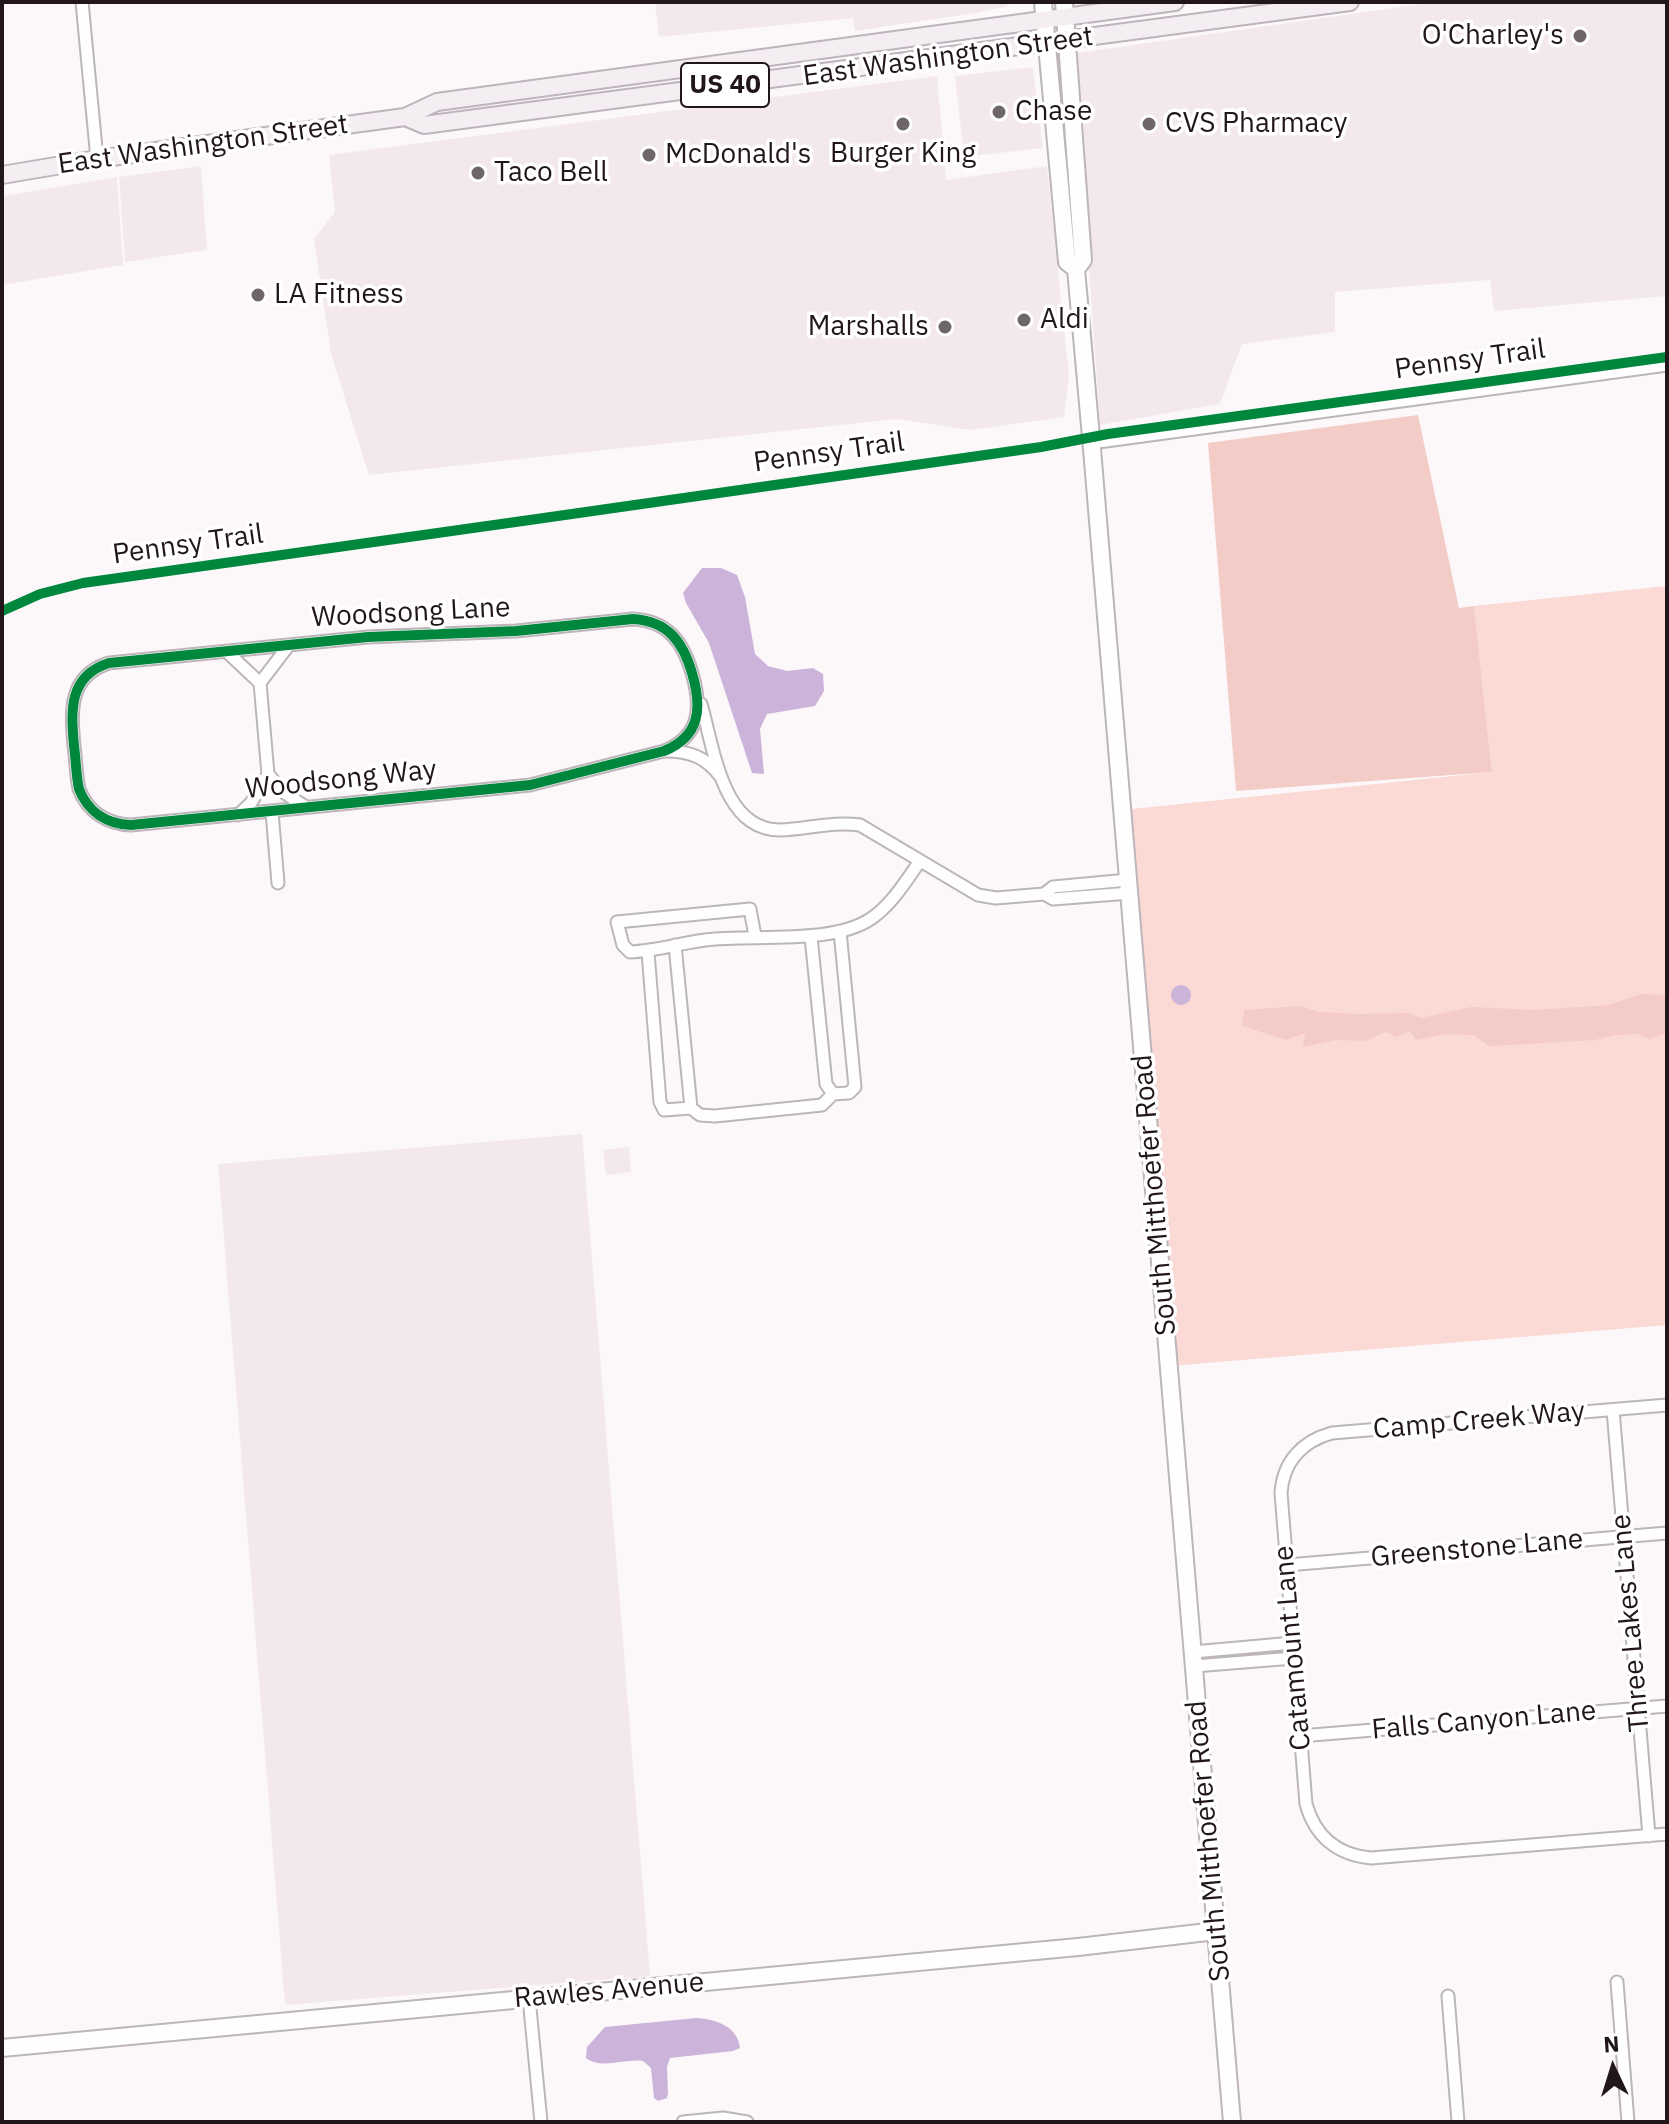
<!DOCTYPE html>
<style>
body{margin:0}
#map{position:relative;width:1669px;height:2124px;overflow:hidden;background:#fcf8fa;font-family:"IBM Plex Sans",sans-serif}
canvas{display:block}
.frame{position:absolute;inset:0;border:4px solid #21171b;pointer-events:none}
.north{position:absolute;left:1573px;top:2028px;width:80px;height:80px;-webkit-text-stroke:6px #fff;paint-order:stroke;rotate:356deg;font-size:22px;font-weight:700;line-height:32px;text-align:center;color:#21171b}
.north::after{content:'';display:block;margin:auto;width:28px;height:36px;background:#21171b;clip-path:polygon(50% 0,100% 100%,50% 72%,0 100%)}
</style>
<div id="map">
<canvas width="1669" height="2124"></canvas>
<div class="frame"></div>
<div class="north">N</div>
</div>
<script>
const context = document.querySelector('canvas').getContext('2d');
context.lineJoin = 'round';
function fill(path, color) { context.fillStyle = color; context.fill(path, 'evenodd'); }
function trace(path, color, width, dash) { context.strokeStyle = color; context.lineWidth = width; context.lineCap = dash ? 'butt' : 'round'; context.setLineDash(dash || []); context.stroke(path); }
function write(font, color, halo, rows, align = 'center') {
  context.font = font + ' "IBM Plex Sans",sans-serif'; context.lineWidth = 7; context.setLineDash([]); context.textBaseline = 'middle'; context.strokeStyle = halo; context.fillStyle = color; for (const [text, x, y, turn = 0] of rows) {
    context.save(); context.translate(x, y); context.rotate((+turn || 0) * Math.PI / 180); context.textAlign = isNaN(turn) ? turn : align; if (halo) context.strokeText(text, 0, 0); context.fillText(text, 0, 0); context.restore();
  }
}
fill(new Path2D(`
 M 655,2 L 1012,2 L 1005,7 L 975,13 L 855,31 L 853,18 L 659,37 Z
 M 1435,2 L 1667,2 L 1667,296 L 1494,311 L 1490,280 L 1335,292 L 1335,332 L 1242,344 L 1220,404 L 1100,425 L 1088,253 L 1085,146 L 1077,53 Z
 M 1033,67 L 1043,148 L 964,157 L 955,76 Z
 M 937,76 L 946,180 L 1047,166 L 1069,376 L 1064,417 L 971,430 L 897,419 L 369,475 L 331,354 L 314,239 L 335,212 L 329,155 Z
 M 201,166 L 207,250 L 125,262 L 119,177 Z
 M 117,177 L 123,265 L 2,285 L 2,196 Z
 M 582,1134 L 650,1976 L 285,2005 L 218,1164 Z
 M 629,1147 L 631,1172 L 606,1175 L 603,1150 Z`), '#f3e9ed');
fill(new Path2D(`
 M 1667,586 L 1667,1325 L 1169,1366 L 1122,810 L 1492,772 L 1474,606 Z`), '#fbd9d5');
fill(new Path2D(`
 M 1418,415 L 1459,608 L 1474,606 L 1492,772 L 1236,791 L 1208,443 Z
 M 1641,994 L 1667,995 L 1667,1033 L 1649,1039 L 1638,1034 L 1615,1035 L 1595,1040 L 1489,1046 L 1473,1035 L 1446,1034 L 1416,1040 L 1410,1031 L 1397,1037 L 1386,1032 L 1365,1041 L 1336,1040 L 1303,1047 L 1305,1033 L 1286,1040 L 1242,1026 L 1244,1010 L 1300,1006 L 1320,1012 L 1359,1014 L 1409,1013 L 1421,1018 L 1471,1007 L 1534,1010 L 1609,1005 Z`), '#f4ccc7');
fill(new Path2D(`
 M 702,568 L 721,568 L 737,575 L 745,597 L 755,654 L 768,666 L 787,671 L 813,668 L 823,674 L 824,691 L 815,706 L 767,714 L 760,729 L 764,774 L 752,773 L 709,643 L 686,603 L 683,593 Z
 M1171 995a10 10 0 1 1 20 0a10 10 0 1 1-20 0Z
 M 696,2018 C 715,2019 738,2026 740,2048 L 733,2051 L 670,2058 L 667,2067 L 668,2093 L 667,2098 L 658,2101 L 654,2098 L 651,2068 L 643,2061 C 625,2058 601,2070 586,2058 L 587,2047 L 605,2027 Z`), '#ccb3d9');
const street = new Path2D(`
 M 82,2 L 97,159
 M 1091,443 L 1667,365
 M 633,619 C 668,621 683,642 692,673 C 702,707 701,736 664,751 L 530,785 L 131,825 C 107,824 88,812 79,789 C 76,775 76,760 74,746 C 71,711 68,676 109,663 L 368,637 L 516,631 Z
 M 226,651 L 260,683
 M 260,683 L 268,774
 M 260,683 L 289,645
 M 701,704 C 714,748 722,830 780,830 C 807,829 834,821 860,825 L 978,895 L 996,898 L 1044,894 L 1053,887 L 1128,880
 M 666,751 C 689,751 706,757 720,776
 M 268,774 L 283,792 L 306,807
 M 272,812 L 278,883
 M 238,815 L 251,803 L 268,774
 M 1044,894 L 1053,899 L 1130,893
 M 755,936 L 750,909 L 617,922 L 623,945 L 630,952 C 659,951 686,941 715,939 C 760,935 835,944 872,918 C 892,904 906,881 920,861
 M 811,937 L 826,1084 L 833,1094 L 849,1093 L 855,1087 L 840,931
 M 675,945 L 691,1108 L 700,1115 L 715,1116 L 822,1105 L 833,1094
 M 648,952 L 660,1102 L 664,1110 L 691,1108
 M 1667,1405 L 1332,1433 C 1302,1441 1283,1462 1281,1493 L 1306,1804 C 1315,1836 1337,1855 1371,1858 L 1667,1834
 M 1613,1410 L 1649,1836
 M 1287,1565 L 1667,1533
 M 1193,1652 L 1293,1643
 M 1194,1666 L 1294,1658
 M 1300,1736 L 1667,1706
 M 1617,1982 L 1628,2122
 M 1448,1996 L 1458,2122
 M 529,1998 L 541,2122
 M 683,2122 L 723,2118 L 747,2122`);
const secondary = new Path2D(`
 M 1043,2 L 1067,262 L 1076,269 L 1091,437 L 1232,2122
 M 1064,2 L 1083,260 L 1076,269
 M 2,2048 L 1078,1947 L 1216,1931`);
const primary = new Path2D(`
 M 405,117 L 424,125 L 1350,2
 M 2,175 L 97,159 L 405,117 L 437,102 L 1175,2`);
trace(street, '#bcb5b9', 15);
trace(secondary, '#bcb5b9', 20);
trace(primary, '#beb4bc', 20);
trace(street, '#fffefe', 11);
trace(secondary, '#fffefe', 16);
trace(primary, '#f4eef2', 16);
trace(new Path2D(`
 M 2,611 L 40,594 L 83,583 C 403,540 721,491 1041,447 L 1108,434 L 1667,357
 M 633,619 C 668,621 683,642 692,673 C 702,707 701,736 664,751 L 530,785 L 131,825 C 107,824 88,812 79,789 C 76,775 76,760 74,746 C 71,711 68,676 109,663 L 368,637 L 516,631 Z`), '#00873e', 10);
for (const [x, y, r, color] of [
 [1580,36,8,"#6e6669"],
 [999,112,8,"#6e6669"],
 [903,124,8,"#6e6669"],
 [1149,124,8,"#6e6669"],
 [649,155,8,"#6e6669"],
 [478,173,8,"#6e6669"],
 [258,295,8,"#6e6669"],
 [1024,320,8,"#6e6669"],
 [945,327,8,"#6e6669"]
]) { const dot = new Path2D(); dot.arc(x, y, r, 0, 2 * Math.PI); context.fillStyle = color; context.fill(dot); trace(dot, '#fff', 3); }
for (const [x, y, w] of [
 [725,85,88]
]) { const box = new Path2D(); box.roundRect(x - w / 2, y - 22, w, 44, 6); context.fillStyle = '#fff'; context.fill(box); trace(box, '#21171b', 2); }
write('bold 26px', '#21171b', null, [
 ["US 40",725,85]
]);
write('28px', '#21171b', '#fff', [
 ["O'Charley's",1564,36,"right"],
 ["Chase",1015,112],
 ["CVS Pharmacy",1165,124],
 ["Burger King",903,154,"center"],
 ["McDonald's",665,155],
 ["Taco Bell",494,173],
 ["LA Fitness",274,295],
 ["Aldi",1040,320],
 ["Marshalls",929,327,"right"]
], 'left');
write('28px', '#21171b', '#fff', [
 ["East Washington Street",948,57,-8],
 ["East Washington Street",203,145,-8],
 ["Pennsy Trail",1470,360,-8],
 ["Pennsy Trail",829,453,-8],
 ["Pennsy Trail",188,545,-8],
 ["Woodsong Lane",411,613,-3],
 ["Woodsong Way",341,780,-6],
 ["South Mitthoefer Road",1155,1195,-95],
 ["Camp Creek Way",1479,1421,-5],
 ["Greenstone Lane",1477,1549,-5],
 ["Three Lakes Lane",1631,1623,-95],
 ["Catamount Lane",1293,1648,-95],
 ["Falls Canyon Lane",1484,1721,-5],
 ["South Mitthoefer Road",1209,1841,-95],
 ["Rawles Avenue",609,1991,-5]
]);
</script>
